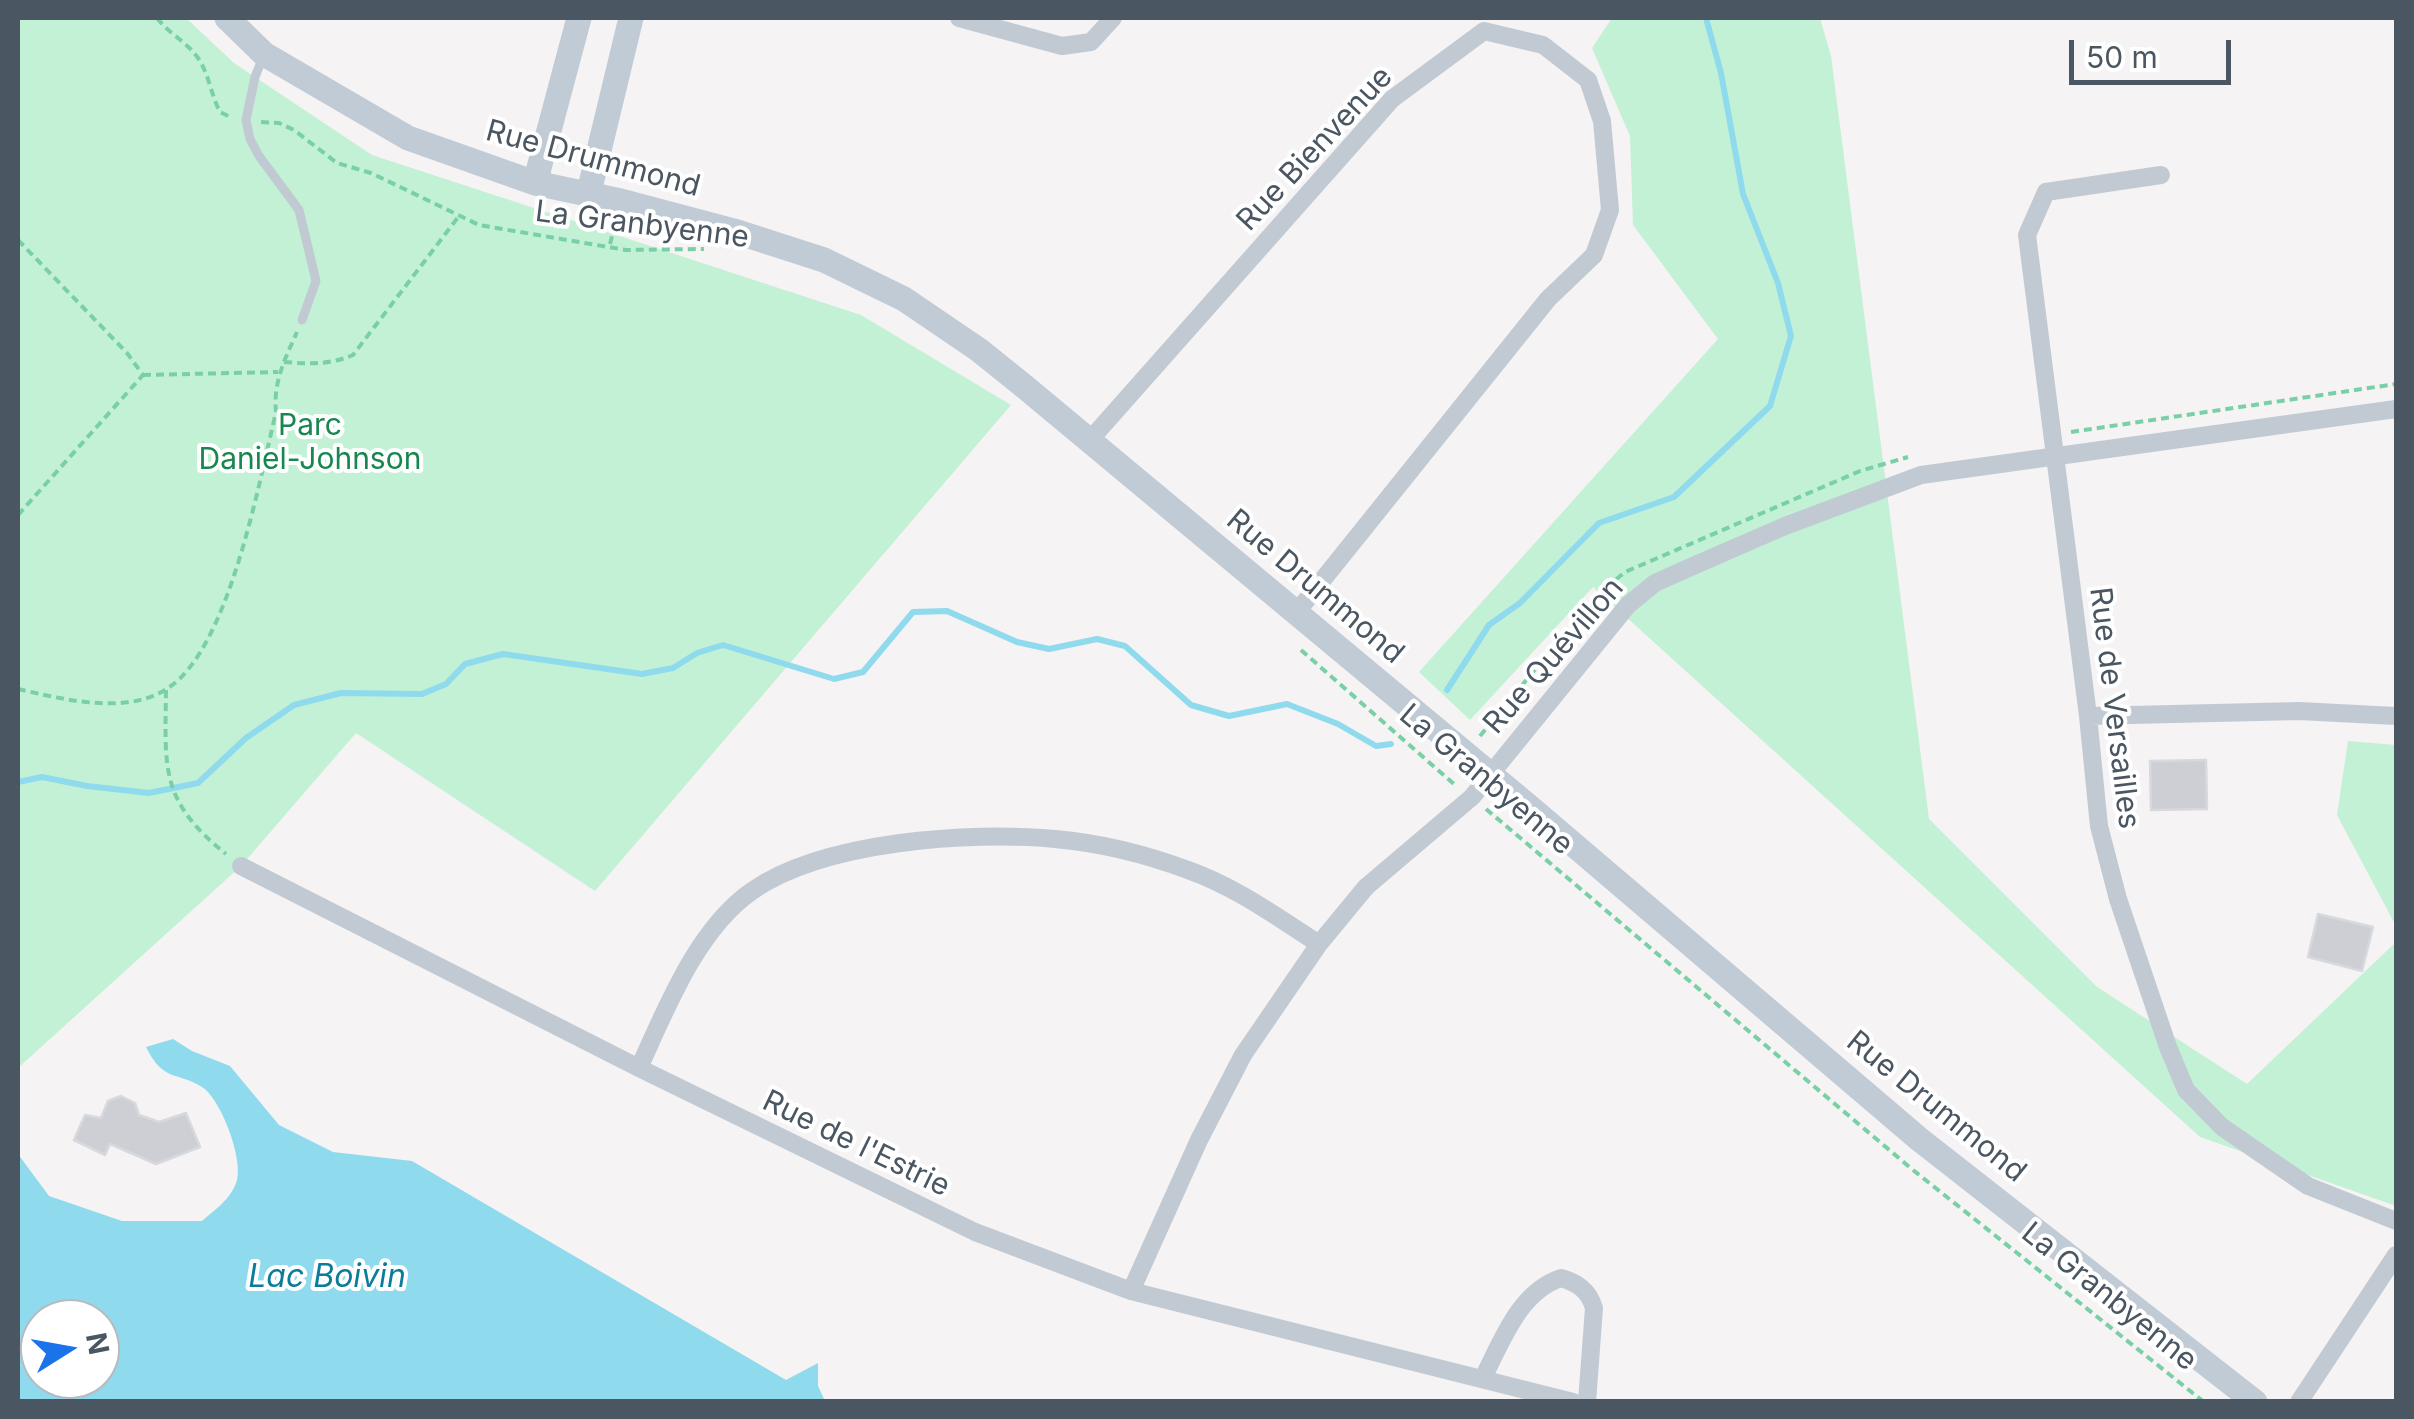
<!DOCTYPE html>
<meta charset="utf-8">
<style>
body{margin:0}
#map{position:relative;width:2414px;height:1419px;overflow:hidden;background:#f5f3f3;font-family:Inter,sans-serif}
canvas{display:block}
.frame{position:absolute;inset:0;border:20px solid #4a5661;pointer-events:none}
.north{position:absolute;left:20px;top:1299px;width:100px;height:100px;box-sizing:border-box;background:#fff;border:2px solid #b7bbc0;border-radius:50%;rotate:79deg;font-size:28px;font-weight:700;line-height:40px;text-align:center;color:#4a5661}
.north::after{content:'';display:block;margin:auto;width:35px;height:45px;background:#1a73e8;clip-path:polygon(50% 0,100% 100%,50% 72%,0 100%)}
.scale{position:absolute;left:2069px;top:40px;width:162px;height:45px;box-sizing:border-box;border:5px solid #4a5661;border-top:0;padding-left:12px;font-size:30px;line-height:35px;white-space:nowrap;color:#4a5661;-webkit-text-stroke:8px #fff;paint-order:stroke}
</style>
<div id="map">
<canvas width="2414" height="1419"></canvas>
<div class="frame"></div>
<div class="north">N</div>
<div class="scale">50 m</div>
</div>
<script>
const context = document.querySelector('canvas').getContext('2d');
context.lineJoin = 'round';
function fill(path, color) { context.fillStyle = color; context.fill(path, 'evenodd'); }
function trace(path, color, width, dash) { context.strokeStyle = color; context.lineWidth = width; context.lineCap = dash ? 'butt' : 'round'; context.setLineDash(dash || []); context.stroke(path); }
function write(font, color, halo, rows, align = 'center') {
  context.font = font + ' Inter,sans-serif'; context.lineWidth = 8; context.setLineDash([]); context.textBaseline = 'middle'; context.strokeStyle = halo; context.fillStyle = color; for (const [text, x, y, turn = 0] of rows) {
    context.save(); context.translate(x, y); context.rotate((+turn || 0) * Math.PI / 180); context.textAlign = isNaN(turn) ? turn : align; if (halo) context.strokeText(text, 0, 0); context.fillText(text, 0, 0); context.restore();
  }
}
fill(new Path2D(`
 M 18,18 L 186,18 L 234,63 L 372,155 L 861,315 L 1011,405 L 595,891 L 356,733 L 241,866 L 18,1068 Z
 M 1612,18 L 1820,18 L 1831,56 L 1929,819 L 2097,987 L 2247,1084 L 2396,942 L 2396,1206 L 2200,1137 L 1593,587 L 1470,720 L 1419,672 L 1718,339 L 1633,225 L 1630,136 L 1592,48 Z
 M 2348,741 L 2396,745 L 2396,926 L 2337,815 Z`), '#c3f1d5');
fill(new Path2D(`
 M 173,1039 L 192,1051 L 230,1066 L 279,1125 L 333,1152 L 412,1161 L 786,1380 L 818,1363 L 818,1386 L 825,1401 L 18,1401 L 18,1154 L 49,1196 L 122,1221 L 202,1221 C 216,1209 232,1198 237,1180 C 243,1158 221,1099 202,1087 C 176,1071 163,1082 146,1047 ZM 40,1319 L 100,1319 L 100,1379 L 40,1379 Z`), '#90daee');
trace(new Path2D(`
 M 1447,690 L 1489,625 L 1520,603 L 1599,523 L 1674,497 L 1770,406 L 1791,336 L 1778,283 L 1743,194 L 1721,73 L 1706,18
 M 18,782 L 42,777 L 87,786 L 149,793 L 198,783 L 246,738 L 294,705 L 341,693 L 422,694 L 446,684 L 465,664 L 503,654 L 642,674 L 673,668 L 697,653 L 723,645 L 834,679 L 863,672 L 913,612 L 947,611 L 1017,642 L 1049,649 L 1097,639 L 1125,646 L 1191,705 L 1229,716 L 1287,704 L 1338,724 L 1376,746 L 1391,744`), '#90daee', 6);
const building = new Path2D(`
 M 2206,760 L 2207,809 L 2151,810 L 2150,761 Z
 M 2318,914 L 2373,927 L 2362,971 L 2308,957 Z
 M 121,1096 L 135,1103 L 139,1115 L 159,1122 L 186,1113 L 200,1147 L 156,1164 L 110,1144 L 105,1155 L 74,1140 L 85,1115 L 101,1118 L 108,1101 Z`);
fill(building, '#cdcfd5');
trace(building, '#d7d9de', 2.5);
trace(new Path2D(`
 M 157,18 C 169,34 186,41 198,58 C 209,74 211,95 220,112 L 232,118
 M 261,122 L 279,123 L 294,130 L 337,163 L 371,173 L 479,225 L 626,250 L 704,249
 M 18,240 L 127,353 L 143,375 L 18,515
 M 610,244 L 615,224
 M 284,362 C 309,364 329,365 353,355 L 459,216
 M 143,375 L 278,372
 M 2071,432 L 2396,384
 M 1301,650 L 1455,785
 M 18,689 C 62,699 127,716 168,688 C 229,649 259,482 276,412 C 273,382 285,359 297,332
 M 166,690 C 165,769 160,801 226,854
 M 1480,736 L 1595,597 L 1625,572 L 1860,471 L 1908,457
 M 1486,809 L 1913,1170 L 2204,1402`), '#7ad0a6', 4, [8, 5]);
trace(new Path2D(`
 M 263,57 L 255,77 L 246,120 L 250,139 L 259,156 L 299,210 L 316,281 L 302,320`), '#c1cad2', 9);
trace(new Path2D(`
 M 959,18 L 1062,46 L 1091,42 L 1113,18
 M 2161,175 L 2046,192 L 2027,235 L 2088,716 L 2099,826 L 2118,899 L 2168,1047 L 2186,1090 L 2222,1127 L 2308,1186 L 2396,1221
 M 1089,441 L 1392,99 L 1484,31 L 1543,45 L 1588,80 L 1602,121 L 1610,210 L 1594,255 L 1548,299 L 1296,613
 M 2088,716 L 2299,711 L 2396,716
 M 241,866 L 639,1068 L 975,1232 L 1131,1291 L 1573,1402
 M 639,1068 C 666,1009 697,929 752,891 C 823,841 970,831 1055,839 C 1100,843 1145,854 1188,870 C 1236,887 1277,917 1319,944
 M 1131,1291 L 1199,1140 L 1243,1055 L 1319,944 L 1366,887 L 1472,797 L 1628,605 L 1655,583 L 1693,566 L 1785,526 L 1921,475 L 2396,409
 M 1483,1378 C 1502,1341 1519,1292 1561,1278 C 1578,1283 1589,1291 1594,1308 L 1587,1402
 M 2299,1402 L 2396,1255`), '#c1cad2', 18);
trace(new Path2D(`
 M 227,18 L 264,54 L 408,138 L 535,183 L 621,201 L 734,231 L 824,260 L 904,299 L 979,350 L 1025,387 L 1526,804 L 1919,1139 L 2255,1402
 M 535,183 L 579,18
 M 588,196 L 631,18`), '#c1cbd6', 25);
write('30px', '#4a5661', '#fff', [
 ["Rue Bienvenue",1315,149,-47],
 ["Rue Drummond",593,159,15],
 ["La Granbyenne",642,225,7],
 ["Rue Drummond",1315,587,40],
 ["Rue Quévillon",1554,656,-49],
 ["Rue de Versailles",2114,708,83],
 ["La Granbyenne",1486,780,40],
 ["Rue Drummond",1936,1107,39],
 ["Rue de l'Estrie",856,1144,26],
 ["La Granbyenne",2109,1297,39]
]);
write('30px', '#17864f', '#fff', [
 ["Parc",310,426],
 ["Daniel-Johnson",310,460]
]);
write('italic 32px', '#0c7c9b', '#fff', [
 ["Lac Boivin",327,1277]
]);
</script>
